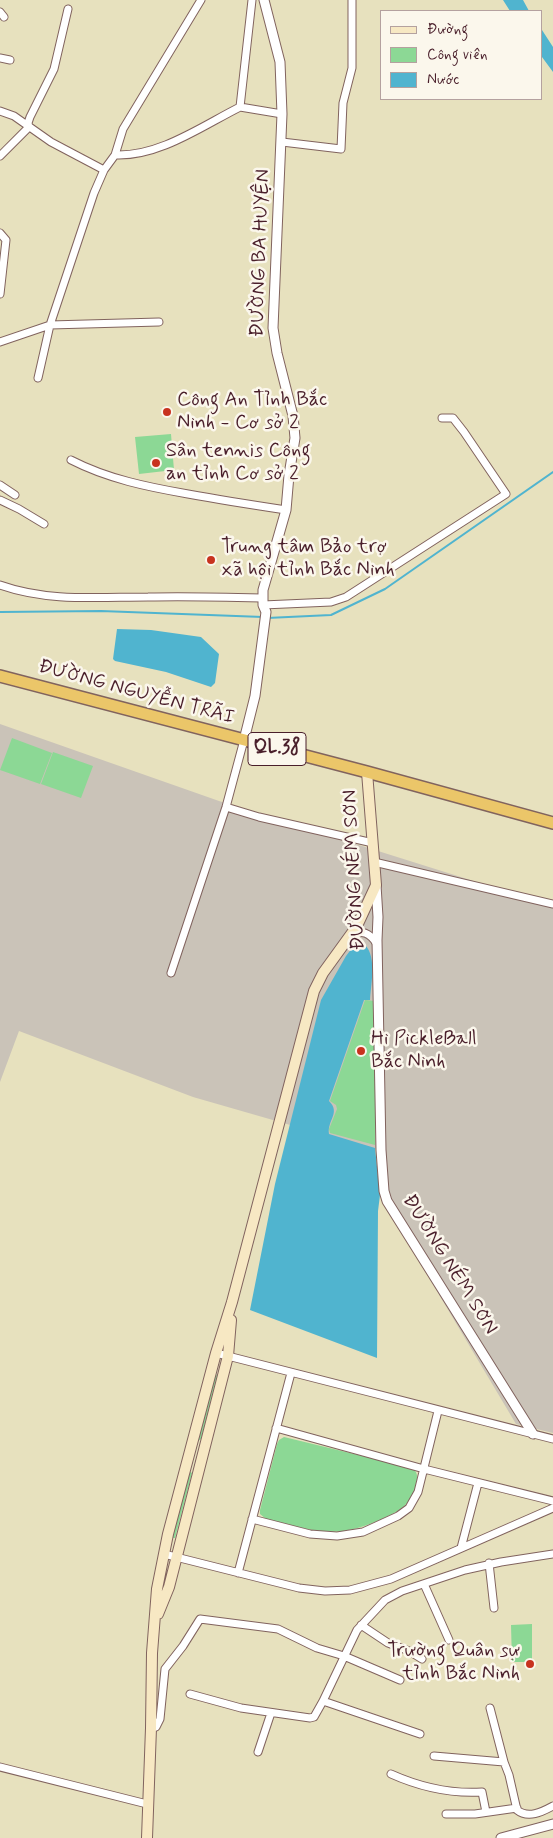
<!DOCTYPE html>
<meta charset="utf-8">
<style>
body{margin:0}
#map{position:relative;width:553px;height:1838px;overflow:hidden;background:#e7e1be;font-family:Mynerve,sans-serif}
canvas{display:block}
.legend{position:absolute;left:380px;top:10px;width:162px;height:90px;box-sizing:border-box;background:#fbf7ec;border:1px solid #b4a19f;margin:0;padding:6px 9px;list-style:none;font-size:15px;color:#4a1f2b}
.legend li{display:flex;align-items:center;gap:10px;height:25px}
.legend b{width:25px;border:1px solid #b4a19f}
</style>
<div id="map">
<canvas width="553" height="1838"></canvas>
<ul class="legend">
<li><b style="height:6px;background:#f7e8c3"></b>Đường</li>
<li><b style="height:14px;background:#8cd895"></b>Công viên</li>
<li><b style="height:14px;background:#50b4cf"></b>Nước</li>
</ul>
</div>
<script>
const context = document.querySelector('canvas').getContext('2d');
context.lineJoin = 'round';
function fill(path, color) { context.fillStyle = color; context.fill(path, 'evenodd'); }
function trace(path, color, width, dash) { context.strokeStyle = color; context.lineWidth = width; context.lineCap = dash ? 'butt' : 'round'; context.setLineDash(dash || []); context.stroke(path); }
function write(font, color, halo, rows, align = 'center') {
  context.font = font + ' Mynerve,sans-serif'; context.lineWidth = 5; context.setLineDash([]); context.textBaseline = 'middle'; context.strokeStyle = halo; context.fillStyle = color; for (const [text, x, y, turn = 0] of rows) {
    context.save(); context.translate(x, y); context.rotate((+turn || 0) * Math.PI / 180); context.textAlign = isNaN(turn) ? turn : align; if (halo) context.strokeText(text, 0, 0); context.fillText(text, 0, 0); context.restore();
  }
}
fill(new Path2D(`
 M 0,724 L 219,801 L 553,906 L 553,1433 L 516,1424 L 388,1209 L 377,1150 L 193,1097 L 19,1031 L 0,1082 Z`), '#cac3b8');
fill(new Path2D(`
 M 171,434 L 174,470 L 139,474 L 135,437 Z
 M 12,738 L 52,753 L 40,784 L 0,770 Z
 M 53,752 L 93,766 L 81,798 L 41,784 Z
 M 365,1000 L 375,1001 L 375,1145 L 330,1133 L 329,1129 L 337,1109 L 336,1105 L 330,1101 Z
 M 216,1374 L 217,1376 L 201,1439 L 198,1441 Z
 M 284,1437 L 412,1468 C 420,1474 417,1480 415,1489 C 411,1504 399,1511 386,1517 C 337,1541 315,1531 266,1519 L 260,1514 L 260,1510 L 277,1444 L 279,1440 Z
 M 189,1471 L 192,1473 L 175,1538 L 173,1538 L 172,1537 Z
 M 532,1624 L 532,1662 L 512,1662 L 511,1625 Z`), '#8cd895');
fill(new Path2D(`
 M 503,0 L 523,0 L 529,11 L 510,11 Z
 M 542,30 L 553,47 L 553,72 L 542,57 Z
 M 117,629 L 151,630 L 201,637 L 219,654 L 215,683 L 211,687 L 166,672 L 115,661 L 113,659 Z
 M 362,942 C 378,954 371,982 370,1000 L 364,1000 L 329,1101 C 341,1113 327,1120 329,1134 L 375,1148 L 380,1195 L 378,1211 L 377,1358 L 250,1310 L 275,1184 L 321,1000 L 346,956 L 356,943 Z`), '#50b4cf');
trace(new Path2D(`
 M 0,612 L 101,611 L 263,617
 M 267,618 L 331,615 L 385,589 L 553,472`), '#50b4cf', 2);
const minor = new Path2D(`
 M 0,12 L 4,17
 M 0,58 L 10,60
 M 240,107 L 282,114
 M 0,111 L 14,116 L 51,142 L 104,170
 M 282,142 L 341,149 L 343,103 L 352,68 L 352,0
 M 115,155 L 123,129 L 201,0
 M 0,156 L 29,127 L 28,123 L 30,117 L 54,69 L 68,9
 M 0,233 L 6,240 L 0,294
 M 0,342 L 50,325 L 94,193 L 104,170 L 115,155 C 159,157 202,126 240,107 L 252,0
 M 38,378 L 50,325 L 159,322
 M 71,460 C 108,479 148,487 188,494 C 221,500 253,505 286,510
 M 0,485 L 15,495
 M 0,500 L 19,509 L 44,524
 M 0,585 C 48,602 98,597 148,597 C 186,596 224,597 262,598
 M 263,605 L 331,602 L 346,597 L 506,494 L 464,432 L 453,418 L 442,418
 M 226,807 L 259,817 L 373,843
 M 374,862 L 553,904
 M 351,936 C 362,929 370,933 377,944
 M 171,973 L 226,807 L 244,740
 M 216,1353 L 553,1439
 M 276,1428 L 424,1469 L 553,1501
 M 252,1519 L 310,1534 L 337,1536 L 363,1532 L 398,1516 L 409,1508 L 418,1492 L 438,1411
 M 461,1548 L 478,1483
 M 164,1554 L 299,1588 L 325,1591 L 350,1590 L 391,1579 L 553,1508
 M 489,1563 L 494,1608
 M 238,1573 L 291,1373
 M 424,1584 L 449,1640
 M 361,1625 L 388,1643 L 409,1651 L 422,1659
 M 190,1694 L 241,1708 L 310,1718 L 314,1717 L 323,1701 L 357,1630 L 385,1600 L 402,1591 L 465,1570 L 501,1562 L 553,1554
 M 323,1701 L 420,1734
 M 490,1708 L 504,1762
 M 151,1728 L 156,1727 L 160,1719 L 165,1669 L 183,1646 L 200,1619 L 278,1629 L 317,1648 L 344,1656 L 400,1680
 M 258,1752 L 271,1713
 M 434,1756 L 504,1762 L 509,1775 L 517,1810 C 528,1819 542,1812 553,1806
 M 0,1767 L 147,1804
 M 391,1774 C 420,1787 449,1794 482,1792 L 486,1812
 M 446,1814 L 475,1814 L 517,1808`);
const tertiary = new Path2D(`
 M 244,740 L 255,696 L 266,612 L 263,605 L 263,590 L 286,510 L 289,475 L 295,438 L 293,416 L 277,353 L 273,328 L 282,114 L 280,62 L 264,0
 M 376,885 L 378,917 L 377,940 L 381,1150 L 384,1191 L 387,1201 L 533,1434
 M 501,1838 L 553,1824`);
const secondary = new Path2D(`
 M 158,1614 L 169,1587 L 228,1356 L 231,1320
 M 147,1838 L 151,1728 L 152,1653 L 157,1589 L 168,1534 L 216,1353 L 232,1302 L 314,991 L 323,973 L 357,926 L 376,885 L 367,772`);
const trunk = new Path2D(`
 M 0,676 L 367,772 L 553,823`);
trace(minor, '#81635e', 9);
trace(tertiary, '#81635e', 11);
trace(secondary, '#81635e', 12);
trace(trunk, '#81635e', 14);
trace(minor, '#fff', 7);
trace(tertiary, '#fff', 9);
trace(secondary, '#f7e8c3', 10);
trace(trunk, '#ebc669', 11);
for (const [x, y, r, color] of [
 [167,412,5,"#c8321e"],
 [156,463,5,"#c8321e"],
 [211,560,5,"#c8321e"],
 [361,1051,5,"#c8321e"],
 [530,1664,5,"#c8321e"]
]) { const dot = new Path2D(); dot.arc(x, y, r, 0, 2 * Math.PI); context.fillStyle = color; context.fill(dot); trace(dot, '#fbf7ec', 2); }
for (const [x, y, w] of [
 [277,749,58]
]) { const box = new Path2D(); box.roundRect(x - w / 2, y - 16.5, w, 33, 4); context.fillStyle = '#fbf7ec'; context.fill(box); trace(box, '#4a1f2b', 1); }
write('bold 19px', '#4a1f2b', null, [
 ["QL.38",277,749]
]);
write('20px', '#4a1f2b', '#fbf7ec', [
 ["ĐƯỜNG BA HUYỆN",261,253,-88],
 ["ĐƯỜNG NGUYỄN TRÃI",136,693,15],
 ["ĐƯỜNG NÉM SƠN",355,870,-93],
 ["ĐƯỜNG NÉM SƠN",449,1265,58]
]);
write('20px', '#4a1f2b', '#fbf7ec', [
 ["Công An Tỉnh Bắc",177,401],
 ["Ninh - Cơ sở 2",177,424],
 ["Sân tennis Công",166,452],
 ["an tỉnh Cơ sở 2",166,475],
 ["Trung tâm Bảo trợ",221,548],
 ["xã hội tỉnh Bắc Ninh",221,571],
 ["Hi PickleBall",371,1040],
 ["Bắc Ninh",371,1063],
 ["Trường Quân sự",520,1652,"right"],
 ["tỉnh Bắc Ninh",520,1675,"right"]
], 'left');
</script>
